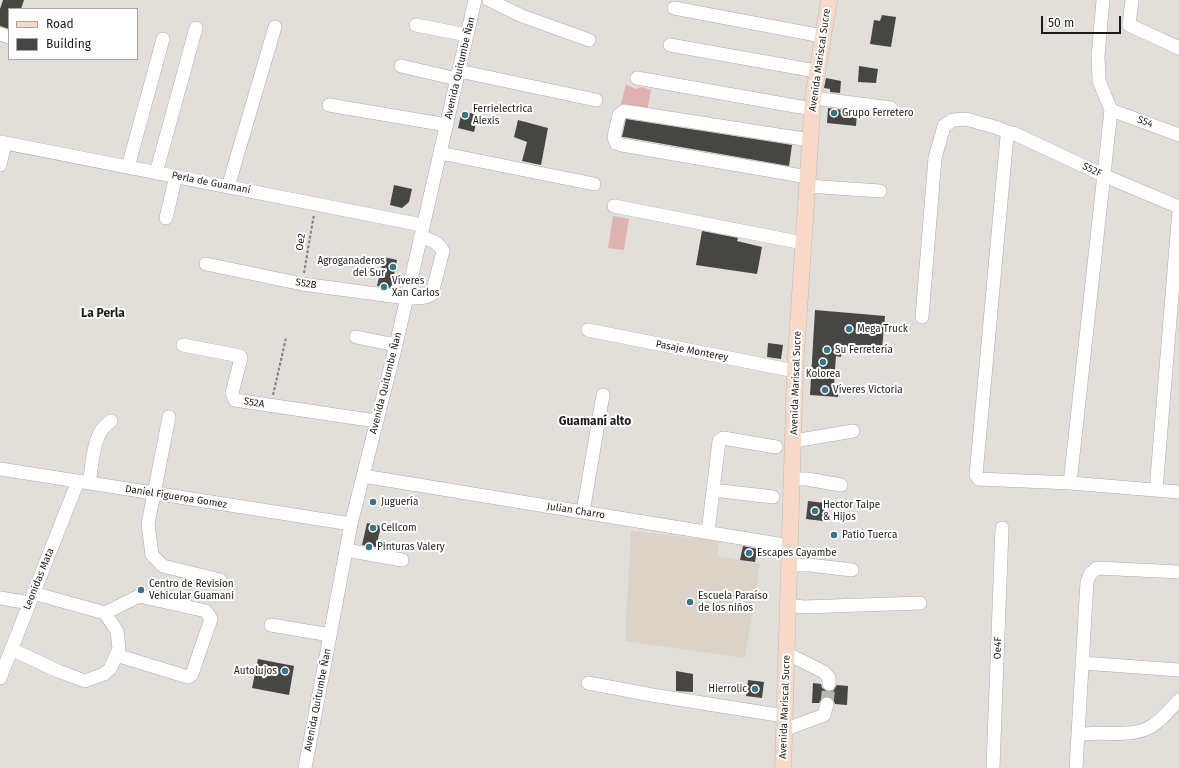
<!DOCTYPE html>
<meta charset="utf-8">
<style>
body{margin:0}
#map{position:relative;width:1179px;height:768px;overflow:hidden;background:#e2ded9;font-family:"Fira Sans",sans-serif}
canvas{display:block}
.legend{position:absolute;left:8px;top:8px;width:130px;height:52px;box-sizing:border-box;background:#fff;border:1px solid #a4a4a3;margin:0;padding:5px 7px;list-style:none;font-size:12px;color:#1c1b19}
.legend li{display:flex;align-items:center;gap:8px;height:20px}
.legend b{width:20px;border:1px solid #a4a4a3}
.scale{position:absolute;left:1041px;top:16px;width:80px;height:18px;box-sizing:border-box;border:2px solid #1c1b19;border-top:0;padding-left:5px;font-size:12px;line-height:14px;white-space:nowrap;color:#1c1b19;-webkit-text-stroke:3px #fff;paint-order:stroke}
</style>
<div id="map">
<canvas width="1179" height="768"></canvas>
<ul class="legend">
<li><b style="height:5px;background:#f8d9c8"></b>Road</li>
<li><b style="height:11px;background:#464642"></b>Building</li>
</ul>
<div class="scale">50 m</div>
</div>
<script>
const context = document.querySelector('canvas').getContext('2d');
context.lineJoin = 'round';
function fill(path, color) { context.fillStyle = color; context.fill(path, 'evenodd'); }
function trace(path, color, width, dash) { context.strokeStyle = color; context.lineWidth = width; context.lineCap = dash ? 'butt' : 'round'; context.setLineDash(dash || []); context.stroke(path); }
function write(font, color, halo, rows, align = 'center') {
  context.font = font + ' "Fira Sans",sans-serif'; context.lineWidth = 4; context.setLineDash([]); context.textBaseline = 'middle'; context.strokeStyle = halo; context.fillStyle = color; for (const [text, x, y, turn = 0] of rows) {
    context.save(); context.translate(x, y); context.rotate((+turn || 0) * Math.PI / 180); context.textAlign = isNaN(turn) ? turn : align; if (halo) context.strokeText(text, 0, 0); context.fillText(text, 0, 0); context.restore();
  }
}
fill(new Path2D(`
 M 631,531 L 718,541 L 718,556 L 760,564 L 745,658 L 625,641 Z`), '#dbd3c8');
fill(new Path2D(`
 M 626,84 L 635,89 L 642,87 L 651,90 L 647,112 L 620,108 Z
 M 613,216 L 629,219 L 624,250 L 608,248 Z`), '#dfb2b2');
fill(new Path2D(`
 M 3,0 L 24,0 L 21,9 L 9,9 L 9,29 L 0,26 L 0,9 Z
 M 882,15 L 896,17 L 891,47 L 870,44 L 874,20 L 880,21 Z
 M 859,66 L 878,69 L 876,83 L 858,82 Z
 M 826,78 L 841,81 L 840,93 L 830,92 L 830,89 L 824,88 Z
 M 828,108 L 857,112 L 856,126 L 827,123 Z
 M 462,111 L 478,115 L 474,132 L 458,128 Z
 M 626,119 L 792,145 L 789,166 L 624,137 L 622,137 Z
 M 518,120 L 548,128 L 541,165 L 522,161 L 527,142 L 514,137 Z
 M 394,185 L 412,189 L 409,202 L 402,208 L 390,205 Z
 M 702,231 L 738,238 L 737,241 L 762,247 L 757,274 L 696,265 Z
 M 384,257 L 397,260 L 391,288 L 377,286 Z
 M 815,310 L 885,316 L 882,349 L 842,346 L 841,357 L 836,356 L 834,384 L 839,385 L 838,397 L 810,395 Z
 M 768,343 L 783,345 L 781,359 L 767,357 Z
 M 808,501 L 825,503 L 823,521 L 806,519 Z
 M 367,523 L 381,526 L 376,547 L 362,545 Z
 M 743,546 L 757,549 L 755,562 L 740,560 Z
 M 258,659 L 294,666 L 289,695 L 252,688 Z
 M 676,671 L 693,674 L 693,692 L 676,691 Z
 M 748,680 L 764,682 L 762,698 L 746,696 Z
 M 813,683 L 821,684 L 822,688 L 829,692 L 833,691 L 837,685 L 848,686 L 847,705 L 835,704 L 833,699 L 829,696 L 822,698 L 819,703 L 812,703 Z`), '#464642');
trace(new Path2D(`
 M 827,704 L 829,684`), '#bab7b3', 13, [13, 6]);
const minor = new Path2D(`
 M 489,0 L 522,16 L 589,40
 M 1132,0 L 1129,25 L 1179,48
 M 674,8 L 822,36
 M 416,25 L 467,35
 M 0,34 L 9,37
 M 670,45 L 816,71
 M 401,66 L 457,79
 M 459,71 L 596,100
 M 637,78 L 812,109
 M 813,98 L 891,108
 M 329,105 L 447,125
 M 1111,110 L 1179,135
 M 0,142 L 422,225
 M 440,153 L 594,184
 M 0,165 L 5,143
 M 128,167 L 163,39
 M 156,173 L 196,28
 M 808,177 L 622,145 L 616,143 L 614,137 L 619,115 L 624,111 L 810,140
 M 807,186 L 880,191
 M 228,187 L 275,27
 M 614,206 L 803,243
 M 1179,207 L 1105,176 L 1013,133 L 1007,136 L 976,475 L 979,479 L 1070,483 L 1179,492
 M 166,218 L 176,176
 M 206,264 L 302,284 L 407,298 C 415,298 425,299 432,294 L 443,251 C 437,241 431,240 420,237
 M 922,317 L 935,158 L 944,126 L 953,120 L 966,119 L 998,128 L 1010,133
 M 588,330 L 795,371
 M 356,337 L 396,345
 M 183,345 L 240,356 L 241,358 L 232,393 L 235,400 L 376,421
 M 169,417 L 148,524 L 152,555 L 163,566 L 220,580
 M 794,441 L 853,431
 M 0,469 L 351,524
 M 363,476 L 790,546
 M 792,479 L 807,479 L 841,485
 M 89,483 C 93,463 92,432 111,421
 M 1070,483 L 1111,110 L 1099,81 L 1098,56 L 1103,0
 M 713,490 L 773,497
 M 1156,490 L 1179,210
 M 583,512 L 603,395
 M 708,532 L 719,441 L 723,438 L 776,447
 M 346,550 L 402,560
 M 789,565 L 809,565 L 852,570
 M 33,593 L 105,613 L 139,596 L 206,611 L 211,619 L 192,674 L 188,677 L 116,655
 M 0,598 L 30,603
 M 788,605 L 803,607 L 920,603
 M 271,625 L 330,635
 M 11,649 L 58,671 L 85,681 L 104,674 L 110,669 L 119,649 L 117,631 L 105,613
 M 786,653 L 824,672 L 829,678 L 829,684
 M 1082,663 L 1179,670
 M 0,678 L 78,481
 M 588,683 L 652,695 L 784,716
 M 784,730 L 824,715 L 827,704
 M 1078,735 C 1102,730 1131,739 1152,726 C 1162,720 1171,708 1179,700
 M 305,768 L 351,524 L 396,345 L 475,0
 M 993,768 L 1002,528
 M 1076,768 L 1087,582 L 1090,574 L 1097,568 L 1179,572`);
const major = new Path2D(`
 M 783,768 L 795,371 L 813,98 L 829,0`);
trace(minor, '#aeaaa6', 14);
trace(major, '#bbbbba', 17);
trace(new Path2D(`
 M 304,273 L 314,214
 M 273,395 L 286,338`), '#827f7c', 2, [3, 2]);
trace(minor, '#fff', 13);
trace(major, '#f8d9c8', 16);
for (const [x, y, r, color] of [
 [834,113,4,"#37758a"],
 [465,115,4,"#37758a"],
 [393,267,4,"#37758a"],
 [384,287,4,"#37758a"],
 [849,329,4,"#37758a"],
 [827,350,4,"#37758a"],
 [823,362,4,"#37758a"],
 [825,390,4,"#37758a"],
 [373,502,4,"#37758a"],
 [815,511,4,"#37758a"],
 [373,528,4,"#37758a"],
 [834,535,4,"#37758a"],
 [369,547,4,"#37758a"],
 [749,553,4,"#37758a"],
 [141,590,4,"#37758a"],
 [690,602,4,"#37758a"],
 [285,671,4,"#37758a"],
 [755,689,4,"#37758a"]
]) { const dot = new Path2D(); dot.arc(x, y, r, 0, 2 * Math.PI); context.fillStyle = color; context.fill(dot); trace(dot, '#fff', 1.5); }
write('10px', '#1c1b19', '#fff', [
 ["Avenida Mariscal Sucre",820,60,-82],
 ["Avenida Quitumbe Ñan",460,68,-77],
 ["S54",1145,122,20],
 ["S52F",1092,170,25],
 ["Perla de Guamaní",211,183,11],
 ["Oe2",301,242,-81],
 ["S52B",306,284,9],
 ["Pasaje Monterey",692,351,11],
 ["Avenida Quitumbe Ñan",386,383,-76],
 ["Avenida Mariscal Sucre",796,383,-88],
 ["S52A",254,403,10],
 ["Daniel Figueroa Gomez",176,497,9],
 ["Julian Charro",576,511,9],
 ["Leonidas Mata",39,579,-68],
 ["Oe4F",998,648,-88],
 ["Avenida Quitumbe Ñan",318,700,-79],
 ["Avenida Mariscal Sucre",785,707,-88]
]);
write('10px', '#1c1b19', '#fff', [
 ["Ferrielectrica",473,109],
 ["Alexis",473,121],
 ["Grupo Ferretero",842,113],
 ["Agroganaderos",385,261,"right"],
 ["del Sur",385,273,"right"],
 ["Víveres",392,281],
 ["Xan Carlos",392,293],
 ["Mega Truck",857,329],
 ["Su Ferretería",835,350],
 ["Kolorea",823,374,"center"],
 ["Víveres Victoria",833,390],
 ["Juguería",381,502],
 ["Hector Taipe",823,505],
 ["& Hijos",823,517],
 ["Cellcom",381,528],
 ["Patio Tuerca",842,535],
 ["Pinturas Valery",377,547],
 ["Escapes Cayambe",757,553],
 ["Centro de Revision",149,584],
 ["Vehicular Guamani",149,596],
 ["Escuela Paraíso",698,596],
 ["de los niños",698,608],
 ["Autolujos",277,671,"right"],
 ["Hierrolic",747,689,"right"]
], 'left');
write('bold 12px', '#1c1b19', '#fff', [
 ["La Perla",103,314],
 ["Guamaní alto",595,422]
]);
</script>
